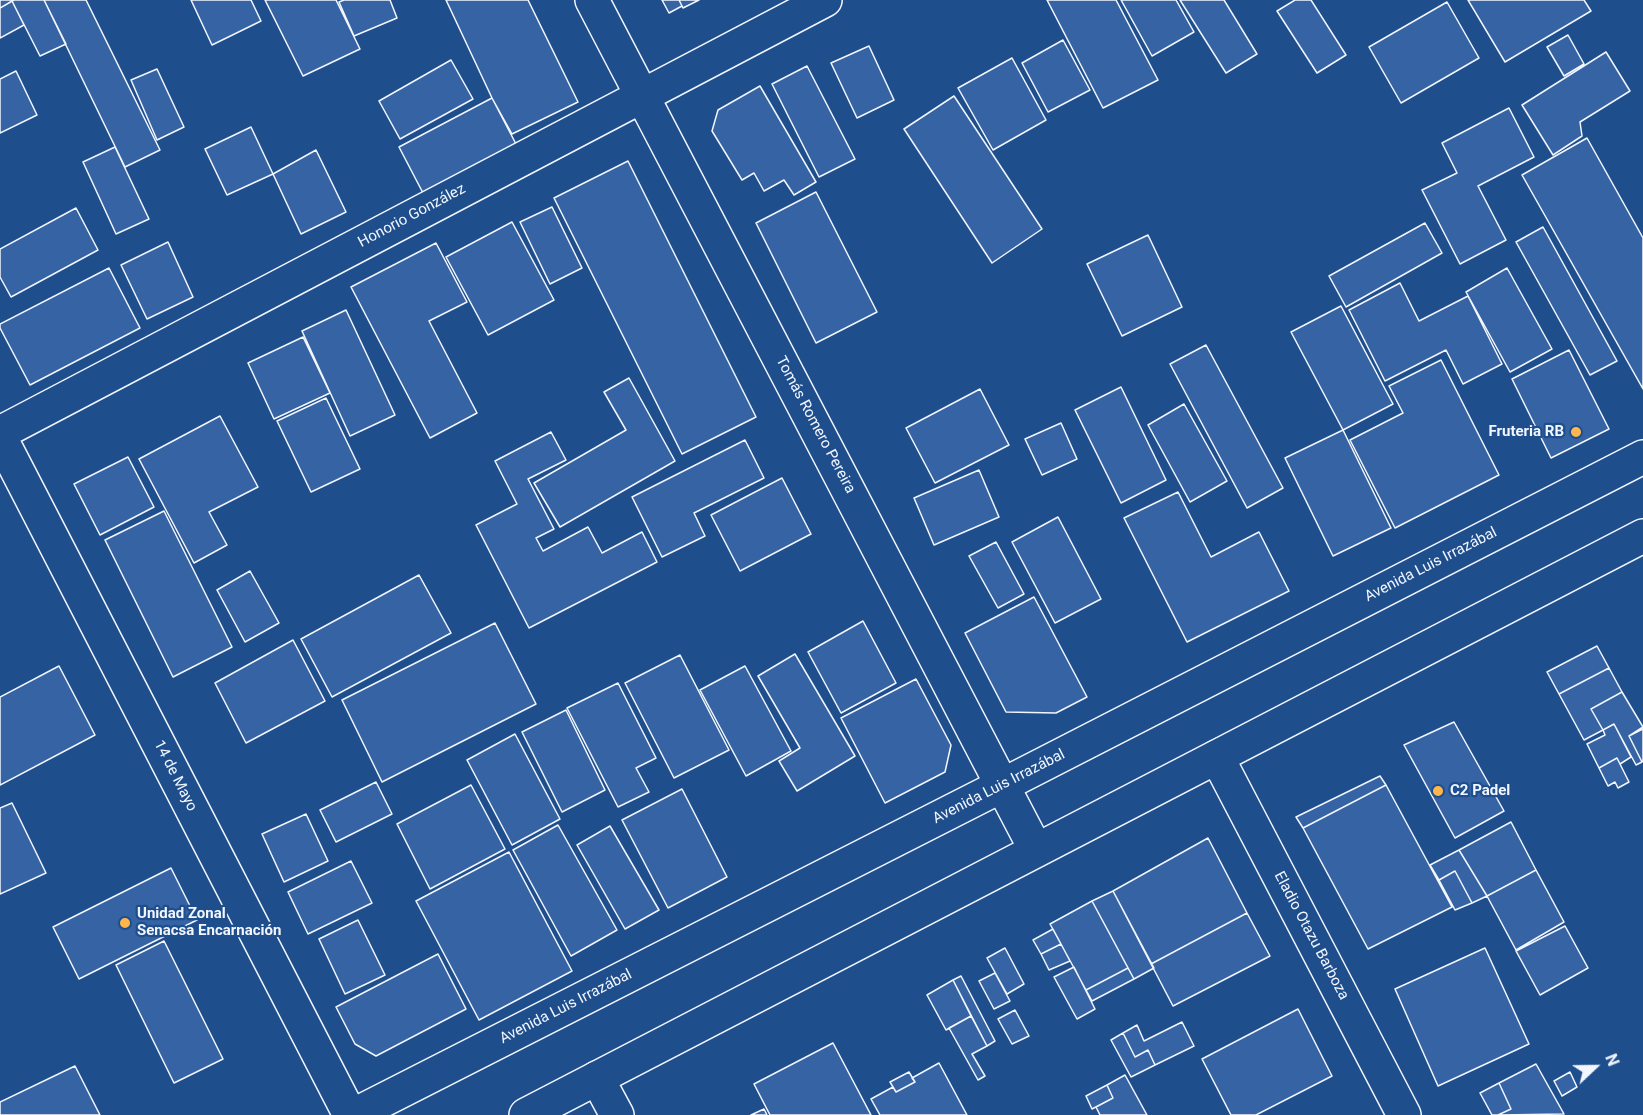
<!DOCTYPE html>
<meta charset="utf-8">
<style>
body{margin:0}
#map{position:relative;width:1643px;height:1115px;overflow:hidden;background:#1f4e8c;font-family:Roboto,sans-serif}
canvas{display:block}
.north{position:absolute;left:1565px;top:1037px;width:60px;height:60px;-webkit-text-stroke:4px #1f4e8c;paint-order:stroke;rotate:68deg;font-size:16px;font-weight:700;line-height:24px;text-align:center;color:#f2f6ff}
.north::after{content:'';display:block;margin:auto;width:21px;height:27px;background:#f2f6ff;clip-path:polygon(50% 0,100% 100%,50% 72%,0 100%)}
</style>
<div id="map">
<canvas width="1643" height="1115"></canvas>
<div class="north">N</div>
</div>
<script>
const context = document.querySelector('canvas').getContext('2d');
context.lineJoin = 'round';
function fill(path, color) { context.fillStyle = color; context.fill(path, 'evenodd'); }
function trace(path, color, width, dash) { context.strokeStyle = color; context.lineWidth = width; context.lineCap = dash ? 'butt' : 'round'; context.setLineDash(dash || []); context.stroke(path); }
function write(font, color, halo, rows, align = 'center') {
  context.font = font + ' Roboto,sans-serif'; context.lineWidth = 4.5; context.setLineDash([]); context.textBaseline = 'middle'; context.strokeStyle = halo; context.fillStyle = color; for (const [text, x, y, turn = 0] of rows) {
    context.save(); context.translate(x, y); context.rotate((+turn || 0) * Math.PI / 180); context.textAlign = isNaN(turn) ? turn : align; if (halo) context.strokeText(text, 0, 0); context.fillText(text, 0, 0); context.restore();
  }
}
const building = new Path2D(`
 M 0,0 L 14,0 L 0,8 Z
 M 14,0 L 44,0 L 66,44 L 40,56 L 12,1 Z
 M 44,0 L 86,0 L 160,150 L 125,167 Z
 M 191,0 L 251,0 L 261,21 L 212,45 Z
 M 265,0 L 336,0 L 360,49 L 303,76 Z
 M 344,0 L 390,0 L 397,18 L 354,36 L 339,2 Z
 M 446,0 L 528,0 L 578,102 L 512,134 L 492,98 Z
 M 662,0 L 679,0 L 682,6 L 669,13 Z
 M 679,0 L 699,0 L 683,8 Z
 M 1047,0 L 1116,0 L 1158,80 L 1103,108 Z
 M 1121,0 L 1176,0 L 1194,32 L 1152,56 Z
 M 1180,0 L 1224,0 L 1257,54 L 1226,73 Z
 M 1295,0 L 1311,0 L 1346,55 L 1317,73 L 1277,11 Z
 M 1468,0 L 1584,0 L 1591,11 L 1505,62 Z
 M 12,1 L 24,25 L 0,38 L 0,8 Z
 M 1447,2 L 1479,58 L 1401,103 L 1369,47 Z
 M 1568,35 L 1584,64 L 1564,76 L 1547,47 Z
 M 1063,40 L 1090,90 L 1048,112 L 1022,63 Z
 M 869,46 L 894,100 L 857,118 L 831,63 Z
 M 1606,52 L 1630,91 L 1580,122 L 1582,136 L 1553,155 L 1522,105 Z
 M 1012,58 L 1046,120 L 993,150 L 958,88 Z
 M 451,60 L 473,99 L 400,139 L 379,101 Z
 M 807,66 L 855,159 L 819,177 L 772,84 Z
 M 157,69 L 184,127 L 157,140 L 131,80 Z
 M 16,71 L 37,115 L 0,133 L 0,79 Z
 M 760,86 L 816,182 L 794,195 L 784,180 L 764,191 L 754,173 L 742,180 L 712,131 L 718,110 Z
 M 954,96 L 1042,229 L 992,263 L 904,129 Z
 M 492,98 L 516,144 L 423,193 L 399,147 Z
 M 1509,108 L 1534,157 L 1478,186 L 1506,240 L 1460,264 L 1422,190 L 1457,173 L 1442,143 Z
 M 251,127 L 273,174 L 227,195 L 205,149 Z
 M 1587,138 L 1643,238 L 1643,389 L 1522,175 Z
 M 115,147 L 149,219 L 116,234 L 83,162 Z
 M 316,150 L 346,212 L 301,234 L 273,174 Z
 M 628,161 L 756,417 L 682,454 L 554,198 Z
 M 816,192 L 877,312 L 816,343 L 756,223 Z
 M 552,207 L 582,268 L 550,284 L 520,222 Z
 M 76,208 L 98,250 L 11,297 L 0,277 L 0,249 Z
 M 512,222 L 554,300 L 488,335 L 446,257 Z
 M 1425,223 L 1442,253 L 1346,307 L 1329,276 Z
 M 1543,227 L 1617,361 L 1590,375 L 1516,242 Z
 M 1148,235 L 1182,307 L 1122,336 L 1087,264 Z
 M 168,242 L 193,297 L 147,319 L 121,265 Z
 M 436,243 L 467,302 L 429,321 L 477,413 L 430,438 L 351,287 Z
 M 109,268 L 140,328 L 30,385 L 0,328 L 0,324 Z
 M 1507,268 L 1552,349 L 1510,372 L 1466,292 Z
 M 1400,283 L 1419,321 L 1468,296 L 1502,364 L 1463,384 L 1446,350 L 1385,381 L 1349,310 Z
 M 1341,306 L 1393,404 L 1343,430 L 1291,332 Z
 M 346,310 L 395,415 L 350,436 L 302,331 Z
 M 303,337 L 330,393 L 274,419 L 248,363 Z
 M 1206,345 L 1283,488 L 1247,508 L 1170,364 Z
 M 1569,350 L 1609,429 L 1551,458 L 1512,379 Z
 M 1441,360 L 1499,475 L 1395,528 L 1350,440 L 1403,413 L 1389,386 Z
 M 629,378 L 675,461 L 560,527 L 534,483 L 626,430 L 604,392 Z
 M 1121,387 L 1166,480 L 1121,503 L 1075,410 Z
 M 980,389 L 1009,445 L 935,483 L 906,428 Z
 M 326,398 L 360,469 L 311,492 L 277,421 Z
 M 1184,404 L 1227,481 L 1190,502 L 1148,425 Z
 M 220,416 L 258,487 L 209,512 L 227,545 L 194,563 L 139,459 Z
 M 1061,423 L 1077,459 L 1042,475 L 1025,439 Z
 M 1343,430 L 1391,528 L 1333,556 L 1285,458 Z
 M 551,432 L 566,460 L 528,479 L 554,529 L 536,538 L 543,551 L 588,527 L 602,553 L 642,532 L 657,562 L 529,628 L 476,525 L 517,504 L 495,461 Z
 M 745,440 L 764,478 L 694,513 L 705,536 L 662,557 L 632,497 Z
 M 128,457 L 154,507 L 100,535 L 74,484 Z
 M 979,470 L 999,517 L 934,545 L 914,498 Z
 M 782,478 L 811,534 L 740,571 L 711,515 Z
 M 1178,492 L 1211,557 L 1259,532 L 1289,591 L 1187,642 L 1124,518 Z
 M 164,511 L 232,647 L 173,677 L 105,540 Z
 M 1058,517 L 1101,599 L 1055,623 L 1012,542 Z
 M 996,542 L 1024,594 L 998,608 L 969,556 Z
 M 250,571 L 279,623 L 245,642 L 217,590 Z
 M 419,575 L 451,633 L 332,697 L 301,639 Z
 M 1034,597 L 1087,697 L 1056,713 L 1006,712 L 965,633 Z
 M 863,621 L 896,683 L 841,713 L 808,652 Z
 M 495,623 L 536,704 L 382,782 L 342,700 Z
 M 293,640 L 325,701 L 246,743 L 215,683 Z
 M 1597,646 L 1609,668 L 1559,694 L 1547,672 Z
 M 795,654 L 855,756 L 797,791 L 779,761 L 800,748 L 758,676 Z
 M 680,655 L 729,750 L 674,778 L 625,683 Z
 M 59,666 L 95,735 L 0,785 L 0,697 Z
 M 745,666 L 791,751 L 746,776 L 700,690 Z
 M 1609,668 L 1622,692 L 1591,709 L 1603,730 L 1584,740 L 1559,694 Z
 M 916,679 L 951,745 L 945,772 L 885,803 L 841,718 Z
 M 618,683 L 656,758 L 636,768 L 649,792 L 618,807 L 567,708 Z
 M 1622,692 L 1643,727 L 1629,736 L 1642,762 L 1636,765 L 1614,724 L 1603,730 L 1591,709 Z
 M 566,710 L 605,790 L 562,812 L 522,732 Z
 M 1454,722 L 1504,811 L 1455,838 L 1404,745 Z
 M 1614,724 L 1631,757 L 1620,764 L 1617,758 L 1599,768 L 1587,744 L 1605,735 L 1603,730 Z
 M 1643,729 L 1643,761 L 1642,762 L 1629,736 Z
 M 515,734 L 560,819 L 512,845 L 467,760 Z
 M 1617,758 L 1629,782 L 1618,788 L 1615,782 L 1608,786 L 1599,768 Z
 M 1380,776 L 1386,785 L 1303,828 L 1296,817 Z
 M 376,782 L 392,814 L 336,842 L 320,810 Z
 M 471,785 L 505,849 L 430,889 L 397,824 Z
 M 1386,785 L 1452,907 L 1368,949 L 1303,828 Z
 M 682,789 L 727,877 L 668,908 L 622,820 Z
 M 12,803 L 46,873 L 0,894 L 0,808 Z
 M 306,814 L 328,861 L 284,882 L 262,834 Z
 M 1511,822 L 1536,870 L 1487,896 L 1459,850 Z
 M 558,825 L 617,930 L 571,956 L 513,850 Z
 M 610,826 L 659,910 L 625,929 L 577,845 Z
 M 1208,838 L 1247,913 L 1151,964 L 1113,891 Z
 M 1459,850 L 1487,896 L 1472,903 L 1455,871 L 1439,880 L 1430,865 Z
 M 509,852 L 572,971 L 479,1020 L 416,901 Z
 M 351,861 L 372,903 L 308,934 L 288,892 Z
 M 171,868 L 197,920 L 79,979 L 53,927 Z
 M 1536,870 L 1564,922 L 1516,950 L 1487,896 Z
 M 1455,871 L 1472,903 L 1455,910 L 1439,880 Z
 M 1113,891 L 1154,968 L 1134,979 L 1092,901 Z
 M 1092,901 L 1128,968 L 1086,990 L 1050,924 Z
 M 1247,913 L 1270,956 L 1173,1006 L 1151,964 Z
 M 358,920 L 385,975 L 345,994 L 319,939 Z
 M 1565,926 L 1588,968 L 1540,995 L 1516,951 Z
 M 1053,929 L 1061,944 L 1041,954 L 1033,940 Z
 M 164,941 L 223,1059 L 174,1083 L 116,965 Z
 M 1061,944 L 1070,961 L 1049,970 L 1041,954 Z
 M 1005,948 L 1024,984 L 1007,994 L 987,958 Z
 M 1485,948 L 1529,1044 L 1438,1086 L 1395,989 Z
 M 438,954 L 466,1009 L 376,1056 L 355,1044 L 336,1007 Z
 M 1074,967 L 1095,1009 L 1077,1019 L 1054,977 Z
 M 1128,968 L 1134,979 L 1092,1001 L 1086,990 Z
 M 995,973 L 1010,1001 L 994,1009 L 979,981 Z
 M 961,976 L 995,1041 L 987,1046 L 953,980 Z
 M 953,980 L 971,1016 L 946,1030 L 927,995 Z
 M 1298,1009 L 1332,1076 L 1256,1115 L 1231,1115 L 1202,1059 Z
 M 1015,1010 L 1029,1036 L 1012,1044 L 998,1019 Z
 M 971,1016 L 987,1046 L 972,1054 L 985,1076 L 978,1080 L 949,1028 Z
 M 1182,1022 L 1194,1046 L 1155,1065 L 1148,1050 L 1135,1057 L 1123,1033 L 1137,1025 L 1144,1041 Z
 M 1123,1033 L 1135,1057 L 1148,1050 L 1155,1065 L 1131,1077 L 1111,1040 Z
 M 833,1043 L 871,1115 L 770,1115 L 754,1084 Z
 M 939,1063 L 967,1115 L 880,1115 L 871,1099 L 893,1087 L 896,1092 L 915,1082 L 912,1078 Z
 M 1536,1064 L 1564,1114 L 1498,1115 L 1511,1109 L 1499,1083 Z
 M 75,1066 L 100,1115 L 0,1115 L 0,1102 Z
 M 909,1072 L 915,1082 L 896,1092 L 890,1082 Z
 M 1570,1072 L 1577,1087 L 1562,1096 L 1554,1081 Z
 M 1125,1075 L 1147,1115 L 1100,1115 L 1096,1107 L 1113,1098 L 1107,1085 Z
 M 1499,1083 L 1511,1109 L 1498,1115 L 1492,1115 L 1480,1093 Z
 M 1107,1085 L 1113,1098 L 1092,1109 L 1086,1096 Z
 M 764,1109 L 767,1115 L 751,1115 Z`);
fill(building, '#3563a3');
trace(building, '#f2f6ff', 1.5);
const minor = new Path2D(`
 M 592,0 L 1036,850
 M 0,433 L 825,0
 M 0,437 L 350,1115
 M 1217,757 L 1404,1115
 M 597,1078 L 617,1115`);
const highway = new Path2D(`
 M 354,1115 L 1003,785 L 1643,457
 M 526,1115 L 1643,536`);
trace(minor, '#f2f6ff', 36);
trace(highway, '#f2f6ff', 36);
trace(minor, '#1f4e8c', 33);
trace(highway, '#1f4e8c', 33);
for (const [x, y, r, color] of [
 [1576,432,6,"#ffb74d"],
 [1438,791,6,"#ffb74d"],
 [125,923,6,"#ffb74d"]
]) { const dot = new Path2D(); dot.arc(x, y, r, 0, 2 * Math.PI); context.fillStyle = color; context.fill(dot); trace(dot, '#1f4e8c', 2); }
write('15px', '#f2f6ff', '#1f4e8c', [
 ["Honorio González",412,216,-28],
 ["Tomás Romero Pereira",815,425,62],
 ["Avenida Luis Irrazábal",1431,565,-27],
 ["14 de Mayo",175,776,63],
 ["Avenida Luis Irrazábal",999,787,-27],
 ["Eladio Otazu Barboza",1311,936,62],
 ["Avenida Luis Irrazábal",566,1007,-27]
]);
write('bold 15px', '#f2f6ff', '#1f4e8c', [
 ["Fruteria RB",1564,432,"right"],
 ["C2 Padel",1450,791],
 ["Unidad Zonal",137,914],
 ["Senacsa Encarnación",137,931]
], 'left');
</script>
